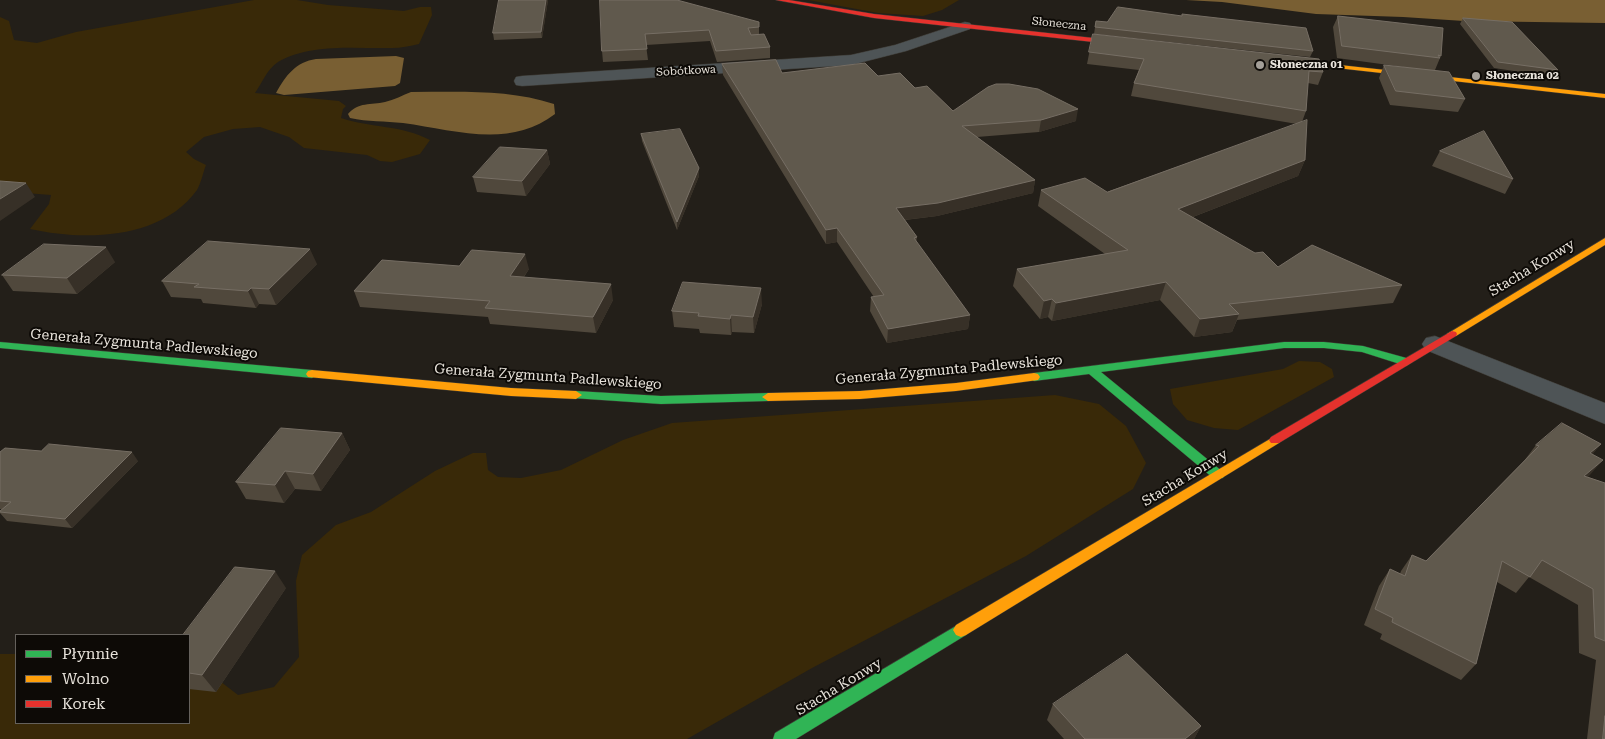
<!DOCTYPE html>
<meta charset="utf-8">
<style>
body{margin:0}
#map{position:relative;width:1605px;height:739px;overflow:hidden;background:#231f19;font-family:"Roboto Serif",serif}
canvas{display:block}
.legend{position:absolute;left:15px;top:634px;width:175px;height:90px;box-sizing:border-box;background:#0d0a06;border:1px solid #65615c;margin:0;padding:6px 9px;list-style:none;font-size:15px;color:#e9e4dc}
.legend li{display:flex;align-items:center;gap:10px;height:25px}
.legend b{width:25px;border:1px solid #65615c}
</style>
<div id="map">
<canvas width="1605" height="739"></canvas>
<ul class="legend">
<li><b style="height:6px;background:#30b455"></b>Płynnie</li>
<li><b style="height:6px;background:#ff9f0a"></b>Wolno</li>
<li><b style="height:6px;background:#e5322d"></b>Korek</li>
</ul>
</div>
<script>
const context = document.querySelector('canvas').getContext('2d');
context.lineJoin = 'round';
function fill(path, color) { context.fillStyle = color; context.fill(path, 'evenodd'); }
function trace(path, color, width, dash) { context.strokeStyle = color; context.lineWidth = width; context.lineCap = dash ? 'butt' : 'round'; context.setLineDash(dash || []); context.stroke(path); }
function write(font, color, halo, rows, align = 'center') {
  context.font = font + ' "Roboto Serif",serif'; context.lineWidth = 4; context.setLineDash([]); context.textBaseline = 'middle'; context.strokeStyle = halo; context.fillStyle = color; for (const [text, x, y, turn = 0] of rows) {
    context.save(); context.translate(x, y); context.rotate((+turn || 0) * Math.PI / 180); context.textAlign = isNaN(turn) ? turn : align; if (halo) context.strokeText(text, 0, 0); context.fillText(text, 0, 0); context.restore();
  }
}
fill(new Path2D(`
 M 254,0 L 297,0 L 328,5 L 404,11 L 420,7 L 431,7 L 432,15 L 419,44 C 410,46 401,48 392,48 C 356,49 311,43 278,62 C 267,69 262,83 255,93 L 339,101 L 346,106 L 343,109 L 341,118 C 371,128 402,125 430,140 L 420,154 L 392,162 L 380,161 L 367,155 L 304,148 L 289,137 L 260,127 L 233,129 L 204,137 L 186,152 L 194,159 L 206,165 C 203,173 201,183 197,190 C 161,240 84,241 30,229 L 49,204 L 51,195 L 0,191 L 0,17 L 9,21 L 14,40 L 37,43 L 76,32 Z
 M 808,0 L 959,0 L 942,10 L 923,16 L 878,13 Z
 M 1299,361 L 1320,362 L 1332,369 L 1334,377 L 1238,430 L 1214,428 L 1187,420 L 1173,404 L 1170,389 L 1283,369 Z
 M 1055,395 L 1099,404 L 1126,426 L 1146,463 L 1133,489 L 1026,556 L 812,668 L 687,739 L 0,739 L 0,654 L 16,654 L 16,723 L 189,723 L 189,670 L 212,675 L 238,695 L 274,687 L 299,657 L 296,581 L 302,555 L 336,525 L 371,512 L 435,471 L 473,453 L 486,453 L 488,470 L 498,477 L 521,478 L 561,470 L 623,440 L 672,423 Z`), '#392908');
fill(new Path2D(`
 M 1186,0 L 1605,0 L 1605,23 L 1464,21 L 1403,17 L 1316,14 L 1222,2 Z
 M 396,56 L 404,58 L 400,83 L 395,86 L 284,95 L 276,93 C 286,75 296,62 316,59 Z
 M 411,92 C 458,92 509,89 554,104 L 555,114 C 510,149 454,130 403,123 C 385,121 368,122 350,118 L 348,114 C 358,102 371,105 385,102 C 394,100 403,95 411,92 Z`), '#795f33');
const street = new Path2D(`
 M 965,22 L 970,23 L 972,26 L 970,29 L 906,51 L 851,65 L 522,86 L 516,85 L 514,81 L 516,77 L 522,76 L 851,55 L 895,45 Z
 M 1435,336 L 1605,403 L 1605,424 L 1426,350 L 1422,344 L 1426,338 Z`);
const fast = new Path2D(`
 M 0,342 L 312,370 L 318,374 L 312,378 L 0,348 Z
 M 1284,342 L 1324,342 L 1363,346 L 1410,359 L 1412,362 L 1406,366 L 1362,352 L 1324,348 L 1284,348 L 1101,372 L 1223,472 L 1224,475 L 1223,478 L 1213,478 L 1089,374 L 1034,381 L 1028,377 L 1034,373 Z
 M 576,391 L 661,396 L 768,393 L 774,397 L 768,401 L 661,404 L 572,398 L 570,395 L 572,392 Z
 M 961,623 L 966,625 L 969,630 L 966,635 L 796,739 L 773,739 L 775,733 Z`);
const slow = new Path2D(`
 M 1285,59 L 1605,94 L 1605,98 L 1283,62 L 1283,60 Z
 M 1605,238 L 1605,245 L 1456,336 L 1448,336 L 1447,334 Z
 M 312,370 L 511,388 L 576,391 L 582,395 L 576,399 L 511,396 L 308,377 L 306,374 L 308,371 Z
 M 1034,373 L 1038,374 L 1040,377 L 1038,380 L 956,391 L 860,399 L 768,401 L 762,397 L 768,393 L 860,391 L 956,383 Z
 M 1275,436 L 1279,437 L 1281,440 L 1279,443 L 966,635 L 961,637 L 956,635 L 953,630 L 956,625 Z`);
const jam = new Path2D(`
 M 776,0 L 789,0 L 874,14 L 1130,42 L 1133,44 L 1130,46 L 874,18 Z
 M 1452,331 L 1456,332 L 1457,334 L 1456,336 L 1279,443 L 1271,443 L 1269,440 L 1271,437 Z`);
trace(street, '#3e3b35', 1);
trace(fast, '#3e3b35', 1);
trace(slow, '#3e3b35', 1);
trace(jam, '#3e3b35', 1);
fill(street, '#4e5456');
fill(fast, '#30b455');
fill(slow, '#ff9f0a');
fill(jam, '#e5322d');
fill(new Path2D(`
 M 499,0 L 548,0 L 542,38 L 494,40 L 493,33 Z
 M 600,0 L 759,22 L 759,34 L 770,47 L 770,58 L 717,62 L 710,41 L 646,45 L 648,60 L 603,62 L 602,51 Z
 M 1338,16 L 1441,56 L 1440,57 L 1440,58 L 1435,70 L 1465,99 L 1458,112 L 1390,105 L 1379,78 L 1384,65 L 1418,69 L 1337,58 L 1333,27 Z
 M 1463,18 L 1558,70 L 1554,77 L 1494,68 L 1460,24 Z
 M 1096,21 L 1313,51 L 1310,57 L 1094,34 Z
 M 1093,34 L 1323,72 L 1318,85 L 1308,83 L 1306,111 L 1302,122 L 1305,160 L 1298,176 L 1193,217 L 1278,267 L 1402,285 L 1393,303 L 1237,320 L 1232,332 L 1194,337 L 1160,300 L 1052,321 L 1048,317 L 1040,319 L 1013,286 L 1017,269 L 1105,254 L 1038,206 L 1041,190 L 1107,192 L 1297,124 L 1131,96 L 1134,83 L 1139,70 L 1087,64 Z
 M 722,64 L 782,73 L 878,76 L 915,88 L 953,111 L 1076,121 L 1039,132 L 977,137 L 1035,180 L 1033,193 L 937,216 L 905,220 L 917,237 L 916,242 L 970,315 L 968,329 L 887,343 L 870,311 L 871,297 L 874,297 L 837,242 L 826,244 L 723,75 Z
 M 641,134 L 699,176 L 677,230 L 642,141 Z
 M 547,150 L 550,164 L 526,196 L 477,192 L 473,177 Z
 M 1440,151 L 1513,179 L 1505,194 L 1432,166 Z
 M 115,262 L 77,294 L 13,291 L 2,275 Z
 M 317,264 L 276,305 L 259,304 L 256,308 L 203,303 L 201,299 L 171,297 L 162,281 Z
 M 459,266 L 529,269 L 524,277 L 613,300 L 596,333 L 490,324 L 488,317 L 360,307 L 354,291 Z
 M 762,304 L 754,333 L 732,332 L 731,335 L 700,333 L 699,329 L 674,327 L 672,311 Z
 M 342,433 L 350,450 L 321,491 L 295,489 L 284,503 L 246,499 L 236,482 Z
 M 1601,444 L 1592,454 L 1588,477 L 1605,483 L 1605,739 L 1587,739 L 1596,660 L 1579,653 L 1578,605 L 1529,577 L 1516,593 L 1497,582 L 1476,664 L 1461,680 L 1380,639 L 1382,634 L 1364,625 L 1379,586 L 1390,569 L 1400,574 L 1401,571 L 1412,555 L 1426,561 L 1524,461 L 1536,445 Z
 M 0,452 L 138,461 L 72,528 L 7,521 L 0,513 L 0,511 L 2,509 L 0,509 Z
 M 286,588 L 216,692 L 189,689 L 189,635 Z
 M 1053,704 L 1201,726 L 1194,739 L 1064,739 L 1047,720 Z`), '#50483c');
fill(new Path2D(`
 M 546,0 L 548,0 L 542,38 L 541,32 Z
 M 1078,109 L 1076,121 L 1039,132 L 1041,120 Z
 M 547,150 L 550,164 L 526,196 L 522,181 Z
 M 1305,160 L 1298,176 L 1172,225 L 1178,209 Z
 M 699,168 L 699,176 L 677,230 L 677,222 Z
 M 1035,180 L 1033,193 L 937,216 L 895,221 L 896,208 Z
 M 26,183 L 35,197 L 0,221 L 0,199 Z
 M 837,228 L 837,242 L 826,244 L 826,230 Z
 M 106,247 L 115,262 L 77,294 L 67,278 Z
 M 310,249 L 317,264 L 276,305 L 269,289 Z
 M 525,254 L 529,269 L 514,291 L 510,276 Z
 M 1166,282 L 1160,300 L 1052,321 L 1056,303 Z
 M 611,284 L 613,300 L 596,333 L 593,317 Z
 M 251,288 L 259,304 L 256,308 L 248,291 Z
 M 761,288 L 762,304 L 754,333 L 753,317 Z
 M 1052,299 L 1048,317 L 1040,319 L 1044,301 Z
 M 1239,314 L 1232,332 L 1194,337 L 1200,319 Z
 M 731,315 L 732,332 L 731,335 L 730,319 Z
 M 970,315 L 968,329 L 887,343 L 888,329 Z
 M 342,433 L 350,450 L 321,491 L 313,474 Z
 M 1601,444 L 1588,460 L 1590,453 Z
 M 132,452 L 138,461 L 72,528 L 65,519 Z
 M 1603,460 L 1589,476 L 1571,492 L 1584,476 Z
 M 285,471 L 295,489 L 284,503 L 275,485 Z
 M 275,571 L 286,588 L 216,692 L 202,675 Z
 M 1201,726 L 1194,739 L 1185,739 Z`), '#373027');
const building = new Path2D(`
 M 499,0 L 546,0 L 541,32 L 493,33 Z
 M 600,0 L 677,0 L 759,22 L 759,27 L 748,28 L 751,35 L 764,34 L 770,47 L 716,51 L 709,30 L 645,34 L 647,49 L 602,51 Z
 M 1118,7 L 1182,16 L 1182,14 L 1306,28 L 1313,51 L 1095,27 L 1096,21 L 1107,22 Z
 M 1338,16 L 1443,28 L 1441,56 L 1438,55 L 1440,58 L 1342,46 Z
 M 1463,18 L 1512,22 L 1558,70 L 1498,62 Z
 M 1093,34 L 1319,59 L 1323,72 L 1309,71 L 1306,111 L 1134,83 L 1144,59 L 1089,52 Z
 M 776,60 L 782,73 L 865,63 L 878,76 L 900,73 L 915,88 L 927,86 L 953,111 L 988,87 L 996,84 L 1009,84 L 1038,89 L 1078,109 L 1041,120 L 962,126 L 1035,180 L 938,203 L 896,208 L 917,237 L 914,238 L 970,315 L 888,329 L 871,297 L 884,295 L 837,228 L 826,230 L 722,64 Z
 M 1384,65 L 1449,72 L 1465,99 L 1396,91 Z
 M 1307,120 L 1305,160 L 1178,209 L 1255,253 L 1263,252 L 1278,267 L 1312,245 L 1402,285 L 1229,304 L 1239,314 L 1200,319 L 1166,282 L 1056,303 L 1052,299 L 1044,301 L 1017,269 L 1128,250 L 1041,190 L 1085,178 L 1107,192 Z
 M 680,129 L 699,168 L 677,222 L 641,134 Z
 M 1484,131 L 1513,179 L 1440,151 Z
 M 500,147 L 547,150 L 522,181 L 473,177 Z
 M 0,181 L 26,183 L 0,199 Z
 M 208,241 L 310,249 L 269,289 L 251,288 L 248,291 L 194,287 L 199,284 L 162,281 Z
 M 44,244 L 106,247 L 67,278 L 2,275 Z
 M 472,250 L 525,254 L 510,276 L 611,284 L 593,317 L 485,308 L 490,301 L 354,291 L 382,260 L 459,266 Z
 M 683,282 L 761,288 L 753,317 L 731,315 L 730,319 L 698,316 L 699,313 L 672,311 Z
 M 1562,423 L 1601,444 L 1590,453 L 1603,460 L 1584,476 L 1605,483 L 1605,641 L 1595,637 L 1593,589 L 1542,560 L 1530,577 L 1502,561 L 1476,664 L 1392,622 L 1393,618 L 1375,609 L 1390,569 L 1405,576 L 1412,555 L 1426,561 L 1539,446 L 1536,445 Z
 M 281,428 L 342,433 L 313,474 L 285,471 L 275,485 L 236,482 Z
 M 49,444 L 132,452 L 65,519 L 0,512 L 0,511 L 11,502 L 0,501 L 0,452 L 5,448 L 41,451 Z
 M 235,567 L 275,571 L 202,675 L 189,673 L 189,635 L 183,635 Z
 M 1127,654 L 1201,726 L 1185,739 L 1085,739 L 1053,704 Z
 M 1605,716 L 1605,739 L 1603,739 Z`);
fill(building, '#60594d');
trace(building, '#766e64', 1);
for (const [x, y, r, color] of [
 [1260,65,5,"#a49f98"],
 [1476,76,5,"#a49f98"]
]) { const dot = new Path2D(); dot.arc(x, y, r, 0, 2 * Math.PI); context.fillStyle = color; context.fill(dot); trace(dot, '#0d0a06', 2); }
write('11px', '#e9e4dc', '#0d0a06', [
 ["Słoneczna",1059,24,6],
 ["Sobótkowa",686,71,-3]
]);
write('bold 11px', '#e9e4dc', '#0d0a06', [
 ["Słoneczna 01",1270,65],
 ["Słoneczna 02",1486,76]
], 'left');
write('14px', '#e9e4dc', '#0d0a06', [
 ["Stacha Konwy",1532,268,-31],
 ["Generała Zygmunta Padlewskiego",144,344,5],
 ["Generała Zygmunta Padlewskiego",949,370,-5],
 ["Generała Zygmunta Padlewskiego",548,377,4],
 ["Stacha Konwy",1185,478,-31],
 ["Stacha Konwy",839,687,-31]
]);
</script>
